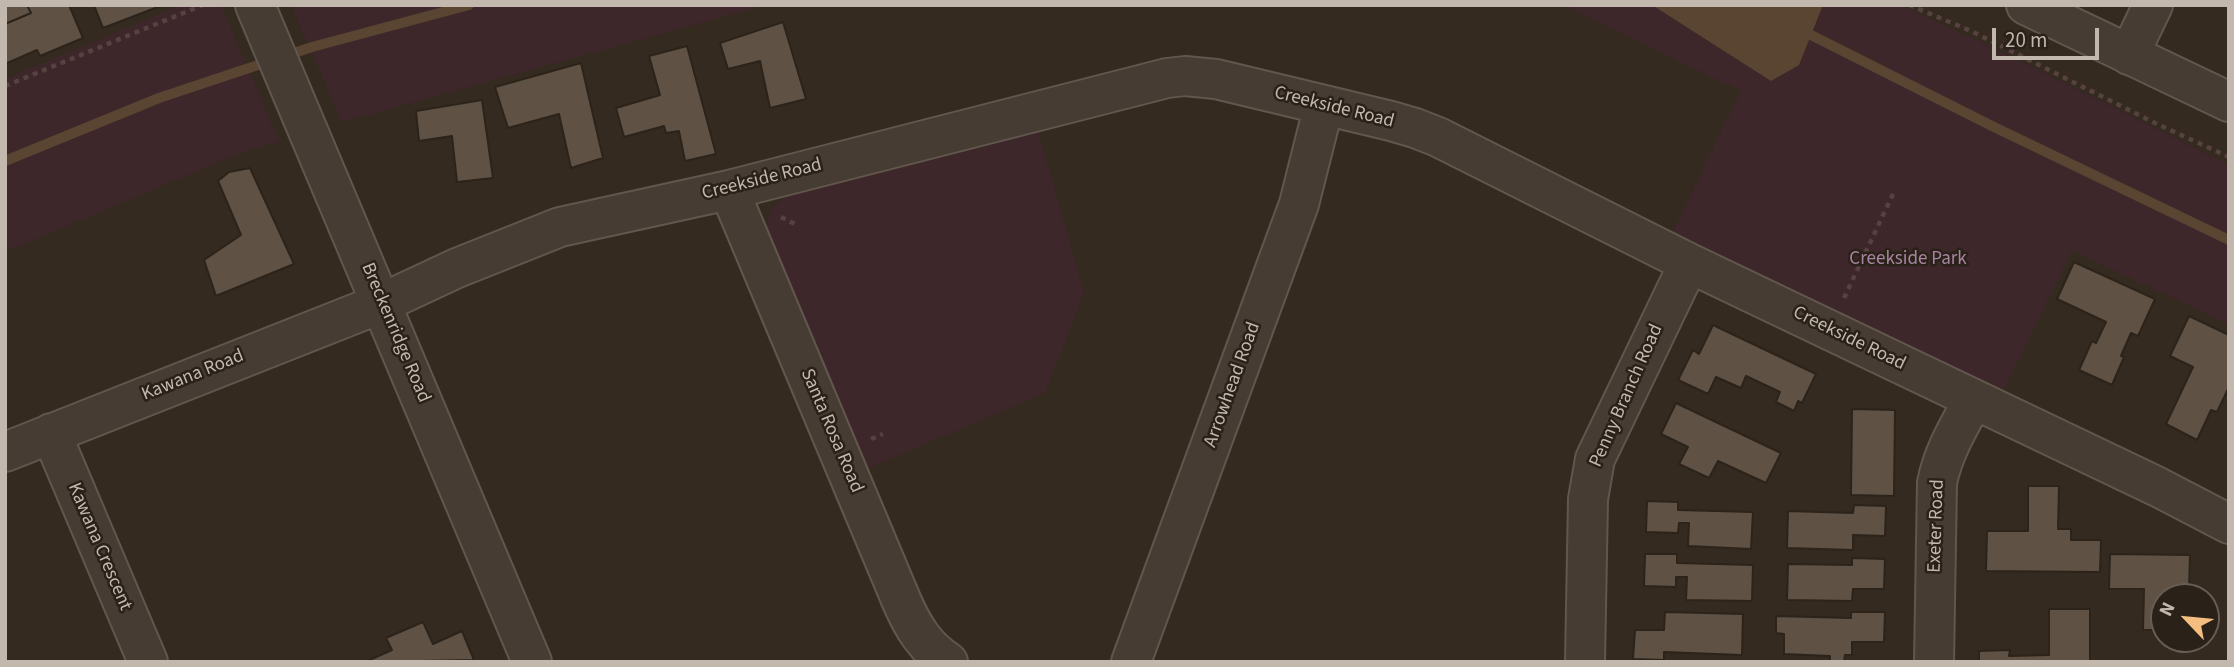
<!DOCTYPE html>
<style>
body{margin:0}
#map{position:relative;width:2234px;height:667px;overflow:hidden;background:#352a1f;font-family:"Source Sans 3",sans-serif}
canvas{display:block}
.frame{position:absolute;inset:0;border:7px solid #c3b8ad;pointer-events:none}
.north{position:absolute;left:2150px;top:583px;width:70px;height:70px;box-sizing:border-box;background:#2a2118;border:2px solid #675d54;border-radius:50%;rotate:296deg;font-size:19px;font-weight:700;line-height:28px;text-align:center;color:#c3b8ad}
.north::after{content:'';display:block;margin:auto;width:24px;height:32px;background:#f5bd7f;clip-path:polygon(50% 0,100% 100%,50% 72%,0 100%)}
.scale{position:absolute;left:1992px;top:28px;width:107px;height:32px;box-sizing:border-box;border:4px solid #c3b8ad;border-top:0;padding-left:9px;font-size:21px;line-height:24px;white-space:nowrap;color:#c3b8ad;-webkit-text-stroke:5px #2a2118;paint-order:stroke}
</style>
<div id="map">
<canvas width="2234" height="667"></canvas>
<div class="frame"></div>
<div class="north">N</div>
<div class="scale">20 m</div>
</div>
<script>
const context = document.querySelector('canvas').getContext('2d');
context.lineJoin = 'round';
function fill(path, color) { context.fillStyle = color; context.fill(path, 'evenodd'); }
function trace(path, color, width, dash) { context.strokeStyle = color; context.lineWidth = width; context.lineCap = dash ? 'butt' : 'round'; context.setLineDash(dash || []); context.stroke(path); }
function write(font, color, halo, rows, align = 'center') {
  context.font = font + ' "Source Sans 3",sans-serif'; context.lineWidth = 5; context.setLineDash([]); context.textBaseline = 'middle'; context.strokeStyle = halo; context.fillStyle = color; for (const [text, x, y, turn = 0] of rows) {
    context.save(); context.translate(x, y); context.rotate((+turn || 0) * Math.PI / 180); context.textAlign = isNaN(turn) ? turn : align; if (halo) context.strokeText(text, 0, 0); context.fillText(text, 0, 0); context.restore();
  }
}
fill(new Path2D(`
 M 181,5 L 221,5 L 279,141 L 243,152 L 5,252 L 5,79 Z
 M 291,5 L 766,5 L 342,122 Z
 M 1563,5 L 1652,5 L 1771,81 L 1799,64 L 1823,5 L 1900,5 L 1977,40 L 2229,165 L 2229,325 L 2072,250 L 2002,394 L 1671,235 L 1741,91 Z
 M 1037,127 L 1084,293 L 1045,393 L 864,470 L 766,232 C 767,215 775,202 790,194 Z`), '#3d272a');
fill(new Path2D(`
 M 1652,5 L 1823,5 L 1799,65 L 1771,81 Z`), '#5a4532');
trace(new Path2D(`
 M 1799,29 L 1992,126 L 2229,240
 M 5,161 L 159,98 L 312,47 L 469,5`), '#5a4532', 10);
const building = new Path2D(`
 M 5,5 L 27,5 L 31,13 L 5,24 Z
 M 27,5 L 69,5 L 83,38 L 40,56 L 37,50 L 5,64 L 5,24 L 31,13 Z
 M 94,5 L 163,5 L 103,28 Z
 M 783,22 L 806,99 L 770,108 L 760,61 L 728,69 L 720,43 Z
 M 687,46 L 716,154 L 685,161 L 679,131 L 666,133 L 664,126 L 624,137 L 616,108 L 660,95 L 649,56 Z
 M 581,63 L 603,158 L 571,168 L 559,114 L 508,128 L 495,87 Z
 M 482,100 L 493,178 L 457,182 L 452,136 L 419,141 L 416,111 Z
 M 250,168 L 294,264 L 216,296 L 204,260 L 241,235 L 218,181 L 229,172 Z
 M 2074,262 L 2155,299 L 2138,336 L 2131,333 L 2121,356 L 2124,357 L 2112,385 L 2079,370 L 2092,341 L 2096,343 L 2106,322 L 2057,299 Z
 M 2189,316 L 2229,335 L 2229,387 L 2217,412 L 2211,410 L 2197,440 L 2166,424 L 2193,367 L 2170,356 Z
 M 1713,325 L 1816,374 L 1802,403 L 1798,401 L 1794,411 L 1776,402 L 1780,392 L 1746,376 L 1741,388 L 1716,377 L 1708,394 L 1678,380 L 1693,350 L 1699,354 Z
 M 1676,403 L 1781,453 L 1766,483 L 1718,461 L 1709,478 L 1679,464 L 1688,447 L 1661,434 Z
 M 1852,409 L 1895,410 L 1894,496 L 1851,495 Z
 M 2028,486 L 2059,486 L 2058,529 L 2071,529 L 2071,540 L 2101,540 L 2100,572 L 1986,571 L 1987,531 L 2028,531 Z
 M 1647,501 L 1678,502 L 1678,510 L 1753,512 L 1751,549 L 1688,546 L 1689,523 L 1679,523 L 1678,533 L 1646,532 Z
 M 1854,505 L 1886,506 L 1885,536 L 1853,535 L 1853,550 L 1787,548 L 1788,511 L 1853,513 Z
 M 1645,554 L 1677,554 L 1677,563 L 1753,565 L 1752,601 L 1686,600 L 1687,577 L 1676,577 L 1676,587 L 1644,586 Z
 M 2110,554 L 2190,555 L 2189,590 L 2185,590 L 2184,597 L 2164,597 L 2164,622 L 2158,622 L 2158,630 L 2143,630 L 2144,589 L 2109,589 Z
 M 1852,558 L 1885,559 L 1884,589 L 1853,589 L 1852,601 L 1787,600 L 1788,564 L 1852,565 Z
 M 2049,609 L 2090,609 L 2090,662 L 1979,662 L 1979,651 L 2010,650 L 2009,656 L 2049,655 Z
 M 1665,612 L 1743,614 L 1742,655 L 1664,652 L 1664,660 L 1633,659 L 1635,630 L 1664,630 Z
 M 1851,612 L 1885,612 L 1884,642 L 1852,642 L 1852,655 L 1845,655 L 1844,662 L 1830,662 L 1830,656 L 1784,654 L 1784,634 L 1776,633 L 1776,616 L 1851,618 Z
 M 423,622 L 433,644 L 462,631 L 474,660 L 365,662 L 392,650 L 386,638 Z`);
fill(building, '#5f5245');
trace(building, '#2c231a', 2);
const minor = new Path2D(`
 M 255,5 L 532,662
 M 2129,55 L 2153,5
 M 729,190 L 902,602 C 913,627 925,647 948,662
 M 51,433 L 148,662
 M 5,452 L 382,303 L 457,268 L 560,227 L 729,190 L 1132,87 L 1167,78 L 1185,76 L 1216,79 L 1391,121 L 1415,128 L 1438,137 L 1689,263 L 2158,487 L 2229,524
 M 1131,662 L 1299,204 L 1324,105
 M 1585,662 L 1588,499 L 1595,459 L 1689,263
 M 1934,662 L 1937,483 C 1943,452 1959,426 1974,399`);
const tertiary = new Path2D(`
 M 2026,5 L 2229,102`);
trace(minor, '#61574d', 42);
trace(tertiary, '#61574d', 42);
trace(new Path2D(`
 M 1909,5 L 1971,31 L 2155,123 L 2229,157
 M 5,86 L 203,5
 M 781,217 L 795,224
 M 1844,298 L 1893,194
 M 871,439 L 883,434`), '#564241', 4.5, [5, 5]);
trace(minor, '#463c33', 38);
trace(tertiary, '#463c33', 38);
write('19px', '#c3b8ad', '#2a2118', [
 ["Creekside Road",1334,108,14],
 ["Creekside Road",762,180,-14],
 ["Breckenridge Road",395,333,67],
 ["Creekside Road",1849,339,26],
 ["Kawana Road",193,376,-22],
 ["Arrowhead Road",1233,385,-70],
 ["Penny Branch Road",1627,396,-66],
 ["Santa Rosa Road",831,431,67],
 ["Exeter Road",1937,526,-88],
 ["Kawana Crescent",99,547,67]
]);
write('19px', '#a884a3', '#2a2118', [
 ["Creekside Park",1908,260]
]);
</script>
